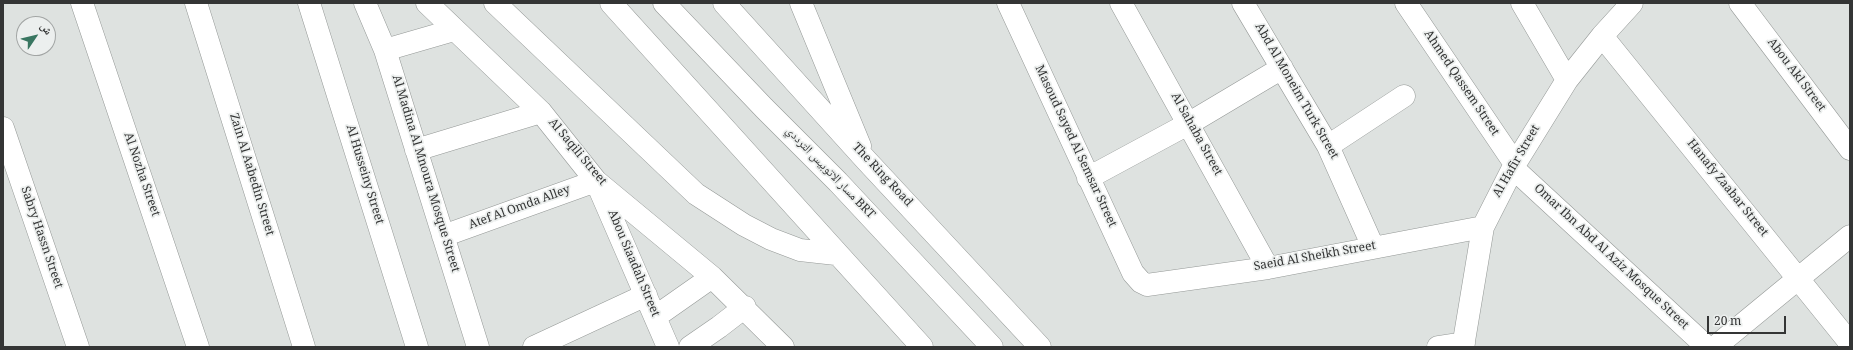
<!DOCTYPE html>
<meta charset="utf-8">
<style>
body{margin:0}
#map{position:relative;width:1853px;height:350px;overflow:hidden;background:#dee2e0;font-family:Georgia,"Noto Naskh Arabic",serif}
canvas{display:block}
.frame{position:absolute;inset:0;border:4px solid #343535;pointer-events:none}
.north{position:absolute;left:16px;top:16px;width:40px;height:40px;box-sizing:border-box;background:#ecefee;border:1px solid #a2a5a4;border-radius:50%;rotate:55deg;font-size:11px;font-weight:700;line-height:16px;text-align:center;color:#343535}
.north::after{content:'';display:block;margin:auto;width:14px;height:18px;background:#397661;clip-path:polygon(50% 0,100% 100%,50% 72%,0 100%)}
.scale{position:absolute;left:1707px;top:316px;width:79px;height:18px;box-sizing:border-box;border:2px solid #343535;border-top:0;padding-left:5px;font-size:12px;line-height:14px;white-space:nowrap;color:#343535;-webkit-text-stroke:3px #ecefee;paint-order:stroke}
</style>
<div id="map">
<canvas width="1853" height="350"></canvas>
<div class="frame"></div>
<div class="north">ش</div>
<div class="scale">20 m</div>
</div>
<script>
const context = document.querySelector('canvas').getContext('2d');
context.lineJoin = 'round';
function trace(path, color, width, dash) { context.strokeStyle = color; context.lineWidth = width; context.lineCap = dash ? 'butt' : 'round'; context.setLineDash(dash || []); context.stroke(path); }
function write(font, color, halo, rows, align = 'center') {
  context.font = font + ' Georgia,"Noto Naskh Arabic",serif'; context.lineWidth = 3.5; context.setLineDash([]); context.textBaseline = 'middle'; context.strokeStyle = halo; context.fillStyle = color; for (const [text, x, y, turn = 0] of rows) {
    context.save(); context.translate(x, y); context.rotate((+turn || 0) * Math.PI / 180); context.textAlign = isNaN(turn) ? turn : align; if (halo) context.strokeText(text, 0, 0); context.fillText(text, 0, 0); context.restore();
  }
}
const minor = new Path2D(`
 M 82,3 L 198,347
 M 196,3 L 304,347
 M 309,3 L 417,347
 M 365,3 L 385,50 L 478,347
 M 427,3 L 541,112 L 596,181 L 712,277 L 783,347
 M 664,3 L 764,108 L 838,182 L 992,347
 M 1008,3 L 1133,273 L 1141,282 L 1147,285 L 1268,268 L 1483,227
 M 1121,3 L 1268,268
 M 1243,3 L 1328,146 L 1373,247
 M 1406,3 L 1515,164
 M 1522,3 L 1567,80
 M 1740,3 L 1850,149
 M 1602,36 L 1850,343
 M 385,50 L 454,30
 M 3,128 L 78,347
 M 1328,146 L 1404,96
 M 416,150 L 541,112
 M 1513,168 L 1707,347
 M 1088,178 L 1188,124 L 1282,68
 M 443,236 L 596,181 L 668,347
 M 655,317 L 712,277
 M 534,347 L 646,295
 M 690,347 L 719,327 L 745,307
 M 1438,347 L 1464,343
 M 1463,347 L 1483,227 L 1515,164 L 1567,80 L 1602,36 L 1632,3
 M 1715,347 L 1850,236`);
const highway = new Path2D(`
 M 495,3 L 696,194 L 744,225 L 771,239 L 800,250 L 836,254
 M 611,3 L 922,347
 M 724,3 L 866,160 L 1040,347
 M 801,3 L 860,146`);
trace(minor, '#949896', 23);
trace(highway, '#949896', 23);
trace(minor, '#fff', 22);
trace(highway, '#fff', 22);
write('12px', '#343535', '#ecefee', [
 ["Abou Akl Street",1795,76,53],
 ["Ahmed Qassem Street",1460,84,56],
 ["Abd Al Moneim Turk Street",1295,92,60],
 ["Al Sahaba Street",1195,135,61],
 ["Masoud Sayed Al Semsar Street",1074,147,65],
 ["Al Saqili Street",576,153,50],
 ["Al Hafir Street",1518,162,-60],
 ["Al Madina Al Mnoura Mosque Street",424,174,73],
 ["مسار الاتوبيس الترددي BRT",829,174,46],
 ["Al Nozha Street",140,175,71],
 ["Zain Al Aabedin Street",250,175,73],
 ["Al Husseiny Street",363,175,73],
 ["The Ring Road",881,176,47],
 ["Hanafy Zaabar Street",1726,189,51],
 ["Atef Al Omda Alley",520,209,-20],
 ["Sabry Hassn Street",40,238,71],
 ["Saeid Al Sheikh Street",1315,258,-10],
 ["Omar Ibn Abd Al Aziz Mosque Street",1610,258,43],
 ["Abou Siaadah Street",632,264,67]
]);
</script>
